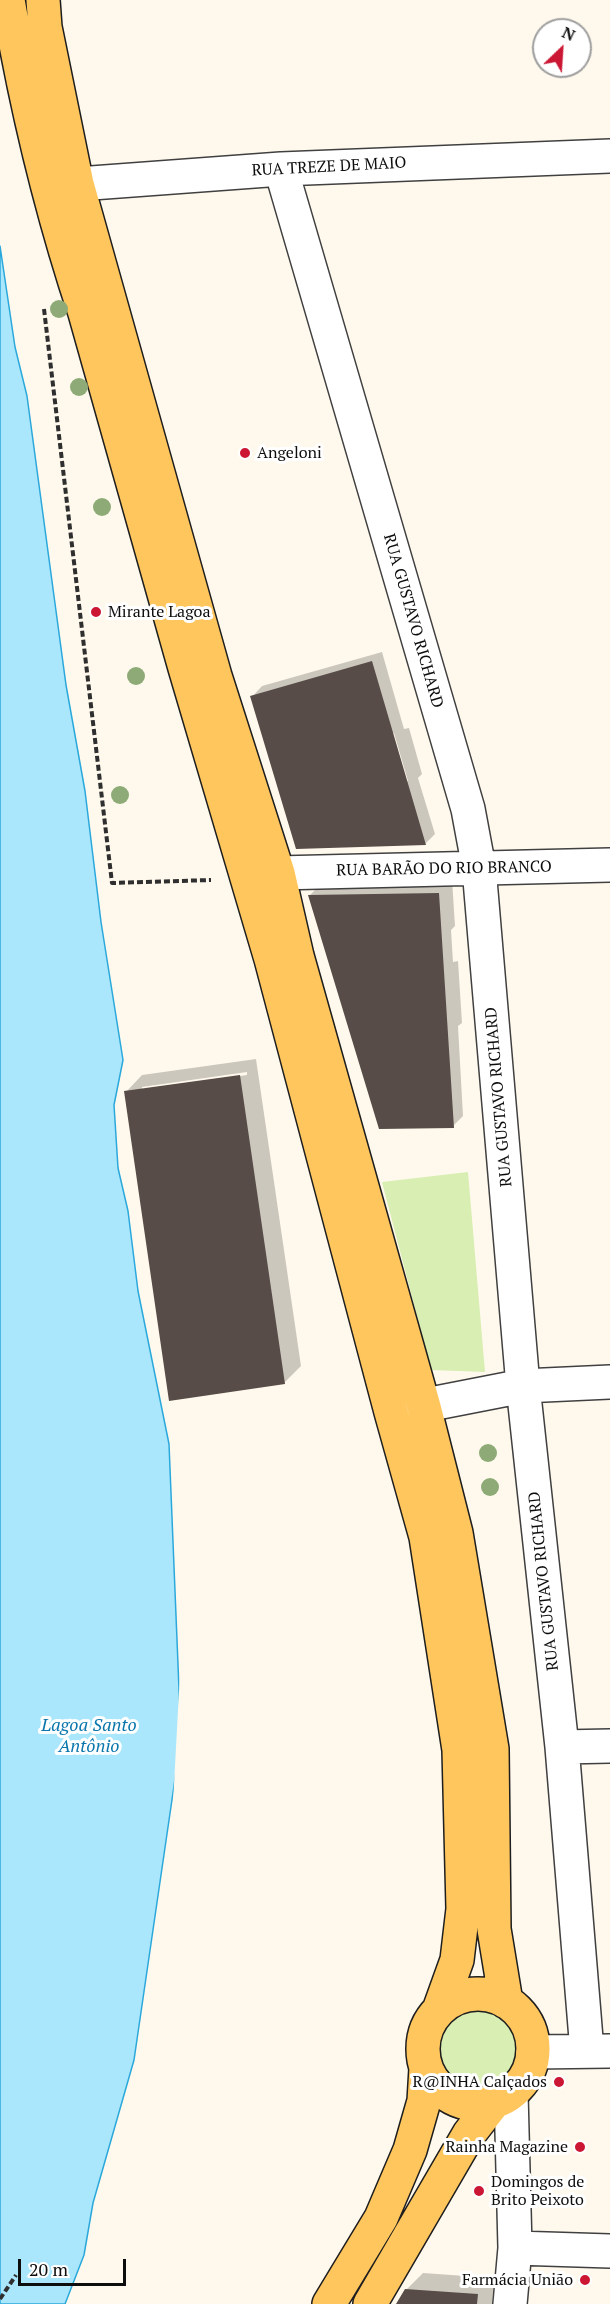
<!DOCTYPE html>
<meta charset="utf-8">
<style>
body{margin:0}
#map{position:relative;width:610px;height:2304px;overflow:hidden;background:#fff9ed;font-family:"PT Serif",serif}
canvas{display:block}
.north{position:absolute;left:532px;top:18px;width:60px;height:60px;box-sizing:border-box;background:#fff;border:2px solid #9e9e9e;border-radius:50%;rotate:25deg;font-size:16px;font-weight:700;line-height:24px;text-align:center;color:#0d0d0d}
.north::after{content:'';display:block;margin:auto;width:21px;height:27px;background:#cb1733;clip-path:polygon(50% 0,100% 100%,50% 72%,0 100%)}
.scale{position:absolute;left:18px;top:2259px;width:108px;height:27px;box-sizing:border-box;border:3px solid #0d0d0d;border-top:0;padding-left:8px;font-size:18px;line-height:21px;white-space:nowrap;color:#0d0d0d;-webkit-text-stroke:4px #fff;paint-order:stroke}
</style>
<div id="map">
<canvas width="610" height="2304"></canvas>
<div class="north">N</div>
<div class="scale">20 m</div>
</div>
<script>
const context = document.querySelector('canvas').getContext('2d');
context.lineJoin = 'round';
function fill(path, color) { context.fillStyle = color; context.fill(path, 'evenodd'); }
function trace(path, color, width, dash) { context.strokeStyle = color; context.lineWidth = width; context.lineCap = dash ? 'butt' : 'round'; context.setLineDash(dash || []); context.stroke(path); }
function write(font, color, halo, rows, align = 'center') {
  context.font = font + ' "PT Serif",serif'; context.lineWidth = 6; context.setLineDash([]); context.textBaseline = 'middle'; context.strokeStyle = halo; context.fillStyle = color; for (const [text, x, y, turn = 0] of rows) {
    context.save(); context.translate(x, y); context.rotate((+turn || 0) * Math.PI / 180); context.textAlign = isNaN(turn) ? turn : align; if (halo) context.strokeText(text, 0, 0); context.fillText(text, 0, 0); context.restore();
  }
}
fill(new Path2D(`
 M 468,1172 L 485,1372 L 431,1370 L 382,1182 Z
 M434 2045a44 44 0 1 1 88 0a44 44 0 1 1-88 0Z`), '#d8eeb2');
const water = new Path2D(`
 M 0,246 L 15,347 L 27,396 L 66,685 L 85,791 L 101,922 L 123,1060 L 114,1105 L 118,1168 L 128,1211 L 138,1291 L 169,1444 L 181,1738 L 134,2060 L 93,2203 L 84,2255 L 65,2304 L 0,2304 Z`);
fill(water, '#abe7fc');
trace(water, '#2ba8db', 1.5);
fill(new Path2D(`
 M 181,1655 L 184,1738 L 155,1935 L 173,1803 Z`), '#fff9ed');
fill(new Path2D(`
 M 382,652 L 404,729 L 409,728 L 422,774 L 418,778 L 435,834 L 425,844 L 252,697 L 262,686 ZM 394,733 L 408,781 L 405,781 L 391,734 Z
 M 452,879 L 455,926 L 451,930 L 453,962 L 458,961 L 462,1023 L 458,1026 L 463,1116 L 453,1126 L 310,895 L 324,881 Z
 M 256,1059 L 301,1366 L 284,1383 L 126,1092 L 142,1075 ZM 247,1072 L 247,1075 L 142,1090 L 142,1087 Z
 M 423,2273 L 494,2278 L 492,2304 L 398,2304 L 406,2290 Z`), '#0003');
fill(new Path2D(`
 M 372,661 L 426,845 L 296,849 L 250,696 Z
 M 439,893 L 454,1128 L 379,1129 L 308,895 Z
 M 240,1075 L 285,1384 L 169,1401 L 124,1091 Z
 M 405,2289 L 478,2294 L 477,2304 L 396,2304 Z`), '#574c48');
const minor = new Path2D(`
 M 281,169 L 468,809 L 479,868 L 523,1386 L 562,1747 L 587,2051
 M 51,186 L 281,169 L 610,156
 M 249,878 L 278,873 L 610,865
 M 395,1411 L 523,1386 L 610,1382
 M 562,1747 L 610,1746
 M 533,2052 L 610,2051
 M 515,2248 L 610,2251
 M 510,2304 L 515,2248 L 511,2093`);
const major = new Path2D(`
 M 8,0 C 26,106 51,211 85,313 L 185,668 L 271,959 L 391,1412 L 426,1537 L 459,1750 L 463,1909 L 457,1960 L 439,2010
 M 43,0 L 45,27 L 77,184 L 215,676 L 278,873 L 297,956 L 424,1407 L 456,1533 L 492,1749 L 494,1929 L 506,2002
 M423 2049a55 55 0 1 1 110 0a55 55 0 1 1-110 0Z
 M 329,2304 L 381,2218 L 410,2150 L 424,2101 L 426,2068
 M 370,2304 L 469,2134 L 494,2102`);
trace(minor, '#404040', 36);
trace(major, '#1e1e1e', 36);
trace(new Path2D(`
 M 44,309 L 112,883 L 211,880
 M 0,2299 L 16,2275`), '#2f2f2f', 4, [6, 3]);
trace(minor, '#fff', 33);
trace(major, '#ffc65d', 33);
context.fillStyle = '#8eab77';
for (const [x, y] of [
 [59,309],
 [79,387],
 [102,507],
 [136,676],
 [120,795],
 [488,1453],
 [490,1487]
]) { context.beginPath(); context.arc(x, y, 9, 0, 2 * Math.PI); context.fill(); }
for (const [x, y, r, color] of [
 [245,453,6,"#cb1733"],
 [96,612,6,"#cb1733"],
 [559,2082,6,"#cb1733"],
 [580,2147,6,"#cb1733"],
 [479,2191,6,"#cb1733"],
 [585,2280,6,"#cb1733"]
]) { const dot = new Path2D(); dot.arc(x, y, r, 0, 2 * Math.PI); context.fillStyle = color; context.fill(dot); trace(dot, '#fff', 2); }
write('16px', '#0d0d0d', '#fff', [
 ["RUA TREZE DE MAIO",329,167,-3],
 ["RUA GUSTAVO RICHARD",413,621,74],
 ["RUA BARÃO DO RIO BRANCO",444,869,-1],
 ["RUA GUSTAVO RICHARD",499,1097,-95],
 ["RUA GUSTAVO RICHARD",544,1581,-96]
]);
write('16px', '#0d0d0d', '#fff', [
 ["Angeloni",257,453],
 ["Mirante Lagoa",108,612],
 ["R@INHA Calçados",547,2082,"right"],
 ["Rainha Magazine",568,2147,"right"],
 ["Domingos de",491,2182],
 ["Brito Peixoto",491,2200],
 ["Farmácia União",573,2280,"right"]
], 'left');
write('italic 18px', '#0a76ab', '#fff', [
 ["Lagoa Santo",89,1726],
 ["Antônio",89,1747]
]);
</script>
